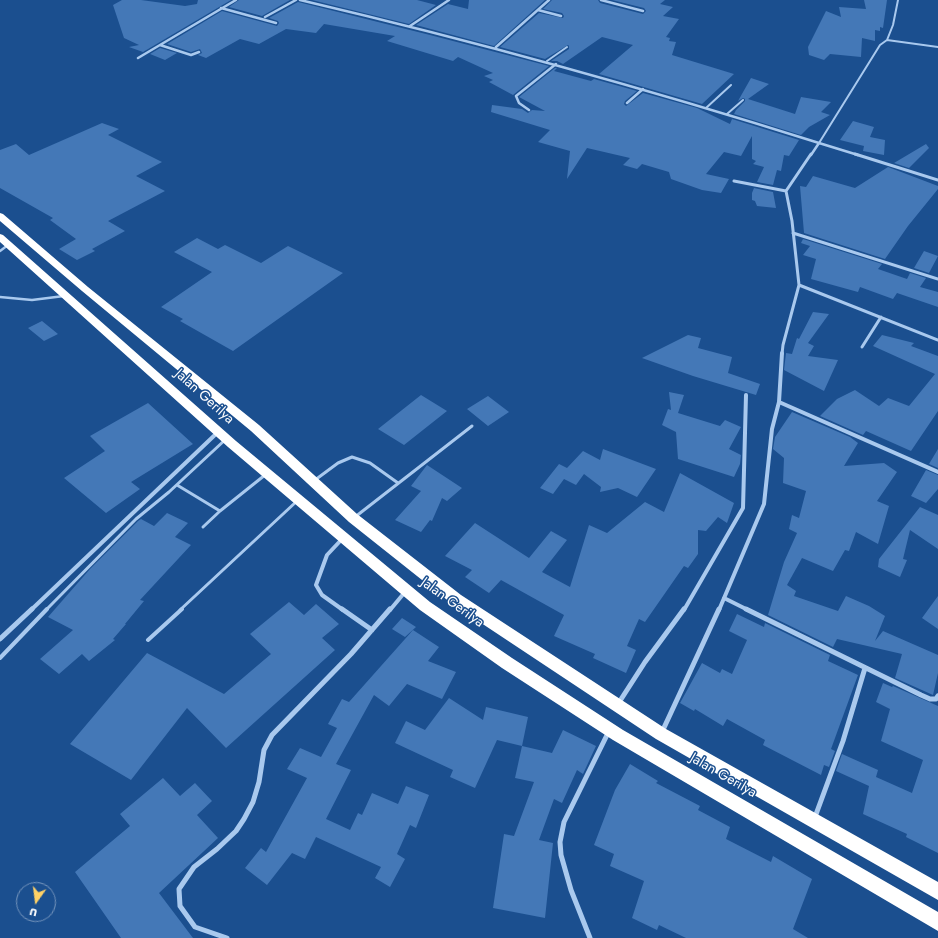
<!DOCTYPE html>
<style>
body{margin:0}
#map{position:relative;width:938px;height:938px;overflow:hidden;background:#1b4f8f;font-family:Jost,sans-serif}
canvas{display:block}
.north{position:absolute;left:16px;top:882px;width:40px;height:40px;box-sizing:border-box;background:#1b4f8f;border:1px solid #7695bc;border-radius:50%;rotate:194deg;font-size:11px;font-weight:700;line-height:16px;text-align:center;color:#fff}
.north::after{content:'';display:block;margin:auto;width:14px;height:18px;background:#ffd166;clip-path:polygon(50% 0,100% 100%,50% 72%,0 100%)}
</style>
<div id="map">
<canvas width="938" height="938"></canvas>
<div class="north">U</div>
</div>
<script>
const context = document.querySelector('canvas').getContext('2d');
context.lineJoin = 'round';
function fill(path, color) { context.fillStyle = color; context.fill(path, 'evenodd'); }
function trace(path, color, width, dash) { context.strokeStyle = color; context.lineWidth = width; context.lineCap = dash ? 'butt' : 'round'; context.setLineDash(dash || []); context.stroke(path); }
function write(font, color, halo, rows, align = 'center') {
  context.font = font + ' Jost,sans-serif'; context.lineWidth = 3; context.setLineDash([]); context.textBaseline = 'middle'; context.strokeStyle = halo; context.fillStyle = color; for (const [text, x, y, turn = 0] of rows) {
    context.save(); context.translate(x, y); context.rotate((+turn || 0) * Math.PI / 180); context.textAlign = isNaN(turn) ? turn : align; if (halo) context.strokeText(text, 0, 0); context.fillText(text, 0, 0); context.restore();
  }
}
fill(new Path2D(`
 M 122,0 L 141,0 L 185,6 L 197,4 L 198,0 L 231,0 L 143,52 L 129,47 L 139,45 L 124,38 L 113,5 Z
 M 239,0 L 290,0 L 262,16 L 229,7 Z
 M 312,0 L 417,0 L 436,5 L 409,24 Z
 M 469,0 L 545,0 L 494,46 L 416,25 L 448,4 L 468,9 Z
 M 552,0 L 598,0 L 600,3 L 643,14 L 646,11 L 644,8 L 612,0 L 665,0 L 660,4 L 673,7 L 663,16 L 679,19 L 666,37 L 670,38 L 669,41 L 676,42 L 672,55 L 734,74 L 702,104 L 599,74 L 633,45 L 602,37 L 563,64 L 557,61 L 551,61 L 569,49 L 569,46 L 568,45 L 545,59 L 500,47 L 539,13 L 563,18 L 564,16 L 562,13 L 543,9 Z
 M 864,0 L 887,0 L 883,28 L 880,27 L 880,31 L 875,30 L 875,41 L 862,38 L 861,57 L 830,54 L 824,60 L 809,55 L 808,47 L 826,11 L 841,17 L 839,7 L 866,9 Z
 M 298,2 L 430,35 L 549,66 L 513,95 L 489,82 L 493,80 L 484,76 L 493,73 L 458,57 L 453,61 L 387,41 L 395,36 L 324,24 L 316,33 L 286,29 L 259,44 L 240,39 L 206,58 L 198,55 L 202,53 L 200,49 L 191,52 L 167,44 L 222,11 L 277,26 L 279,23 L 278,21 L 269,18 Z
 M 160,48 L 177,53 L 165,60 L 150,54 Z
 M 555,68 L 557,68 L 554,71 L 591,81 L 594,79 L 637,91 L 625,101 L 624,104 L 626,106 L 643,93 L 697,108 L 730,124 L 732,119 L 799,140 L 789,156 L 784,155 L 781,171 L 777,170 L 773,185 L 757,182 L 764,167 L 753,164 L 756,161 L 752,159 L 752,136 L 741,156 L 724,152 L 706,174 L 729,179 L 721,193 L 702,190 L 671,179 L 669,172 L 642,164 L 637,169 L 623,165 L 630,158 L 587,148 L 567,179 L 570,151 L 538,142 L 550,130 L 491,112 L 492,105 L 522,109 L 528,113 L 532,110 L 545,111 L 519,97 Z
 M 751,78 L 769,84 L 748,99 L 795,114 L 801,97 L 831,102 L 821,112 L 830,115 L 809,127 L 801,135 L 734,114 L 736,110 L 745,101 L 745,99 L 743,98 L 738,101 Z
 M 853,121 L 874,127 L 870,137 L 885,140 L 884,155 L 863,151 L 864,146 L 840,140 Z
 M 102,123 L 119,129 L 108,135 L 162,162 L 136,176 L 165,191 L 108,221 L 125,231 L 92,249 L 95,251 L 77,260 L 59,249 L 76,239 L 50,220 L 53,218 L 0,188 L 0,150 L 16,144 L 29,155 Z
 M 926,144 L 929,148 L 909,168 L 894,163 Z
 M 888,167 L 938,186 L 938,189 L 908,226 L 885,259 L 804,233 L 800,186 L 806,187 L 813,176 L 855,188 Z
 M 754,188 L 773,192 L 776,208 L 757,206 L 755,201 L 752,200 L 752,193 Z
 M 197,238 L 218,249 L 225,245 L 261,263 L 288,246 L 343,273 L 233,351 L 180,321 L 183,319 L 161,307 L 212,272 L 174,252 Z
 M 803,239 L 882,264 L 878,269 L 907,279 L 910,273 L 926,278 L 920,287 L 938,292 L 938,307 L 897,293 L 893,299 L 860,287 L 858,292 L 811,279 L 816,259 L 803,255 L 810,246 L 801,243 Z
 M 924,251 L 938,256 L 929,273 L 914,268 Z
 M 813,312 L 829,314 L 808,343 L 814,346 L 808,356 L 838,360 L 824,391 L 784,370 L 786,353 L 792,354 L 797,338 L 799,339 Z
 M 42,321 L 58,334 L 44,341 L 28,328 Z
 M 688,335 L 701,338 L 698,348 L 732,357 L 728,373 L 760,384 L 756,395 L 693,376 L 642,358 Z
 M 882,335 L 914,343 L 911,346 L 938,356 L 938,411 L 911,451 L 866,431 L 863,435 L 820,416 L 837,399 L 855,390 L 879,406 L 888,398 L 909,406 L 935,374 L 873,346 Z
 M 669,392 L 684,395 L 678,413 L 720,426 L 725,420 L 741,427 L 729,449 L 741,455 L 740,464 L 734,477 L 678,459 L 676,432 L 662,425 L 668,409 L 671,410 Z
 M 421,395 L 447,411 L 404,445 L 378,429 Z
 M 488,396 L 509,412 L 488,426 L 467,409 Z
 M 148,403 L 193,444 L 131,482 L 140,489 L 106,513 L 64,478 L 105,451 L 90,436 Z
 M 792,412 L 850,437 L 858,443 L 844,466 L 884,463 L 897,472 L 877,501 L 889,506 L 878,544 L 856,532 L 849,551 L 845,550 L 833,571 L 802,558 L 787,585 L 796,591 L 794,596 L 838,611 L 846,596 L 869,606 L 885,616 L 875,641 L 883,631 L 938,655 L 938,673 L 933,695 L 895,678 L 902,654 L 837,639 L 833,647 L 768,615 L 784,562 L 797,533 L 789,529 L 792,515 L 799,518 L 806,491 L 783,483 L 784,458 L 773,449 L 775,437 Z
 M 603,449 L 656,469 L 637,497 L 618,488 L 600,492 L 601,487 L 584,474 L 576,485 L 564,479 L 553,494 L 540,488 L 559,464 L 567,468 L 583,451 L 600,460 Z
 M 938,449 L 938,468 L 929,464 Z
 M 427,465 L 462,488 L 447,501 L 442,498 L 432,521 L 430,520 L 421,532 L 395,520 L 421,491 L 411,486 Z
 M 926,470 L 938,475 L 938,489 L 926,503 L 911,496 Z
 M 680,473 L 734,503 L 727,523 L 718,517 L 706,531 L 698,530 L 698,554 L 688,568 L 684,566 L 645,622 L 639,619 L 627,646 L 636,650 L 626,673 L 593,658 L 595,654 L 554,636 L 564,615 L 501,580 L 489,593 L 465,577 L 472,570 L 445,556 L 475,523 L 529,558 L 551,531 L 567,540 L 542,572 L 570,587 L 589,525 L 607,533 L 645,502 L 664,512 Z
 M 920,507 L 938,515 L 938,549 L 910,530 L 903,559 L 907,560 L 900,577 L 878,567 L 879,559 Z
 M 167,513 L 188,523 L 175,537 L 191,545 L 140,600 L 144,601 L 125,624 L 126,624 L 113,639 L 115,640 L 89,661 L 82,654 L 59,674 L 40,659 L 73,630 L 48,617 L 90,569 L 138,521 L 141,519 L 154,526 Z
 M 938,596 L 938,629 L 922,618 Z
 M 289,602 L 304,615 L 316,604 L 339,624 L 322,638 L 335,650 L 226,748 L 187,708 L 131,780 L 70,744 L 147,653 L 224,694 L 271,654 L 250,634 Z
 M 737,614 L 764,627 L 765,623 L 830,655 L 828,661 L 858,675 L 831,749 L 835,751 L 829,767 L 824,765 L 821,775 L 763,745 L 765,740 L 727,719 L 723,726 L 695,709 L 694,711 L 680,703 L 702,663 L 720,673 L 722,669 L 732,674 L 747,640 L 729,631 Z
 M 402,618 L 416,627 L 405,637 L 392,629 Z
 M 413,630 L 439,647 L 428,661 L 456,672 L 442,699 L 407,684 L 389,706 L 374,695 L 336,764 L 351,770 L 326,819 L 350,830 L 358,813 L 362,815 L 372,793 L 398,804 L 406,786 L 429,795 L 416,828 L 410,825 L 397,854 L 405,859 L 390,887 L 375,878 L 381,867 L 316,837 L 305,859 L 292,853 L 267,885 L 245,868 L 261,848 L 266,852 L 307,778 L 287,769 L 300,748 L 321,757 L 337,728 L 328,724 L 342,699 L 349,702 Z
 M 883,683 L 892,687 L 893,686 L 938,706 L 938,853 L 906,837 L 907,834 L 863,814 L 869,786 L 836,771 L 842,754 L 878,770 L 876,777 L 912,793 L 923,760 L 881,741 L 890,709 L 876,702 Z
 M 449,698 L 483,720 L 486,707 L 528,717 L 522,746 L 497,740 L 475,788 L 450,777 L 453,770 L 395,743 L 406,721 L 425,730 Z
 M 563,730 L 596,746 L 583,774 L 577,770 L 562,803 L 554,799 L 539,840 L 553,843 L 545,918 L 493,908 L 504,834 L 514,836 L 534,782 L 515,778 L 522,746 L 552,753 Z
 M 630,764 L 658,781 L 656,783 L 700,806 L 698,810 L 730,827 L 726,839 L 771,862 L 773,856 L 812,879 L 793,929 L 808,938 L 686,938 L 659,925 L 657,930 L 632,918 L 644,881 L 610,866 L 614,854 L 594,845 L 615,790 Z
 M 163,778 L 180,796 L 195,783 L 212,801 L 197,815 L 218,838 L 159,893 L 193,938 L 121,938 L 75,872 L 130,826 L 120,814 Z`), '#4478b7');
trace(new Path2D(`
 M 887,40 L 893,25 L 898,0
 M 547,61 L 567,47
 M 706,108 L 731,85
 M 727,114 L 743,100
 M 819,143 L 880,45 L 887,40 L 938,47`), '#a9c9ee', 2);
trace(new Path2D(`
 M 0,251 L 8,245
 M 0,297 L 32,300 L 64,296`), '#a9c9ee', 2.5);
trace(new Path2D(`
 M 315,480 L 338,463 L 352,457 L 370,463 L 398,483
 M 177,485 L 220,511 L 265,475
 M 355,517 L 472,426
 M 203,527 L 220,511
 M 46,610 L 136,519 L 169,492 L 226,439
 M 180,610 L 297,501`), '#a9c9ee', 3);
trace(new Path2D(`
 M 148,640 L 182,609
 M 0,658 L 47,609`), '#a9c9ee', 4);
trace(new Path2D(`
 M 300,0 C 475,41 648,89 819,143 L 811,155
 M 601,0 L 643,11
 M 221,8 L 276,23
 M 538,10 L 561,16
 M 265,17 L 296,0
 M 410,26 L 449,0
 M 160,45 L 191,55 L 199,52
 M 496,47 L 549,0
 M 138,58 L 236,0
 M 627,103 L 643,89
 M 529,110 L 519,103 L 516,96 L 556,64
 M 819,143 L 858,155`), '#a9c9ee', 2.5);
trace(new Path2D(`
 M 855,154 L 938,180
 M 734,181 L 786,191
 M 793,233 L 938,279
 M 799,285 L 938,340
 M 862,347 L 881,317
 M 782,354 L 783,345 L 799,285 L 792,221 L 786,191 L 811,154`), '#a9c9ee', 3);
trace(new Path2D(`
 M 779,402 L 938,472
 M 343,538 L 327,555 L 316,585 L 322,595 L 343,610
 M 724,598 L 748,610
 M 31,610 L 218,432
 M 390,610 L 405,592
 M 684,610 L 743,508 L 746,395
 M 719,610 L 764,504 L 772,429 L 779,402 L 782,353`), '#a9c9ee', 4);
trace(new Path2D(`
 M 342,609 L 372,630
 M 746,609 L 921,695 L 930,699 L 936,699 L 938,696
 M 0,639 L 32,609
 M 618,704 L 645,662 L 684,609
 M 662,732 L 719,609
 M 815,817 L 843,741 L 865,668
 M 227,938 L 195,927 L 180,906 L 179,889 L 194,867 L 217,849 L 236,831 L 244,819 L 253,802 L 259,782 L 264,750 L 272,735 L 351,654 L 390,609
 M 590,938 L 571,890 L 561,855 L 560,842 L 564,822 L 609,731`), '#a9c9ee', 5);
fill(new Path2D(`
 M 0,213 L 3,214 L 88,287 L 259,425 L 357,514 L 461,595 L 666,729 L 938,882 L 938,900 L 656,739 L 451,603 L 349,522 L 251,431 L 82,291 L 0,221 Z
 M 0,234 L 3,235 L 236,441 L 430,602 L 512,658 L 623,730 L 938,912 L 938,931 L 613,740 L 502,668 L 420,610 L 228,447 L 0,242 Z`), '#fff');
write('14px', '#fff', '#1b4f8f', [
 ["Jalan Gerilya",204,397,42],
 ["Jalan Gerilya",452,603,36],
 ["Jalan Gerilya",723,776,30]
]);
</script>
